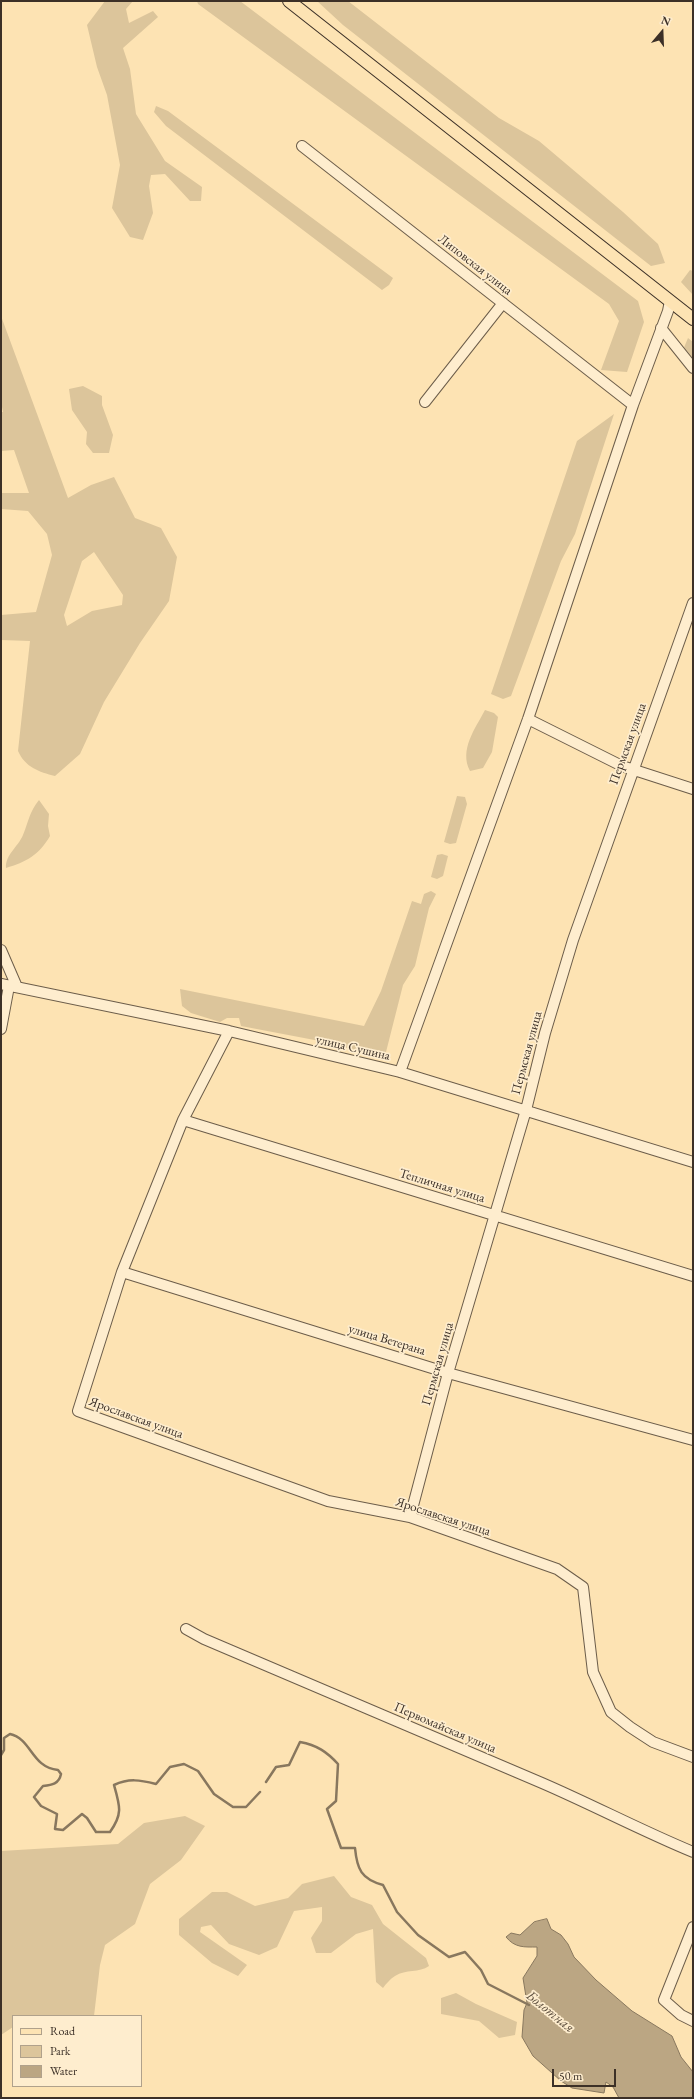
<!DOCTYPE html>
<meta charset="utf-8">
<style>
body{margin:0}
#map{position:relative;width:694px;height:2099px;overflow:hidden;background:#fde3b3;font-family:"EB Garamond",serif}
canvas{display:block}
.frame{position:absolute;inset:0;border:2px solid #3c3027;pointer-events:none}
.legend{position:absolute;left:12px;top:2015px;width:130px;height:72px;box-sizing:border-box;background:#feedce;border:1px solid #b0a18b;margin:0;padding:5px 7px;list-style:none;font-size:12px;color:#3c3027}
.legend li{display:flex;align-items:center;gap:8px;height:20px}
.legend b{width:20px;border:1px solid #b0a18b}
.north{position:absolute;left:642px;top:12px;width:40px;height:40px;-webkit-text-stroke:3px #feedce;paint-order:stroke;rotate:19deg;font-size:11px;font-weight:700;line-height:16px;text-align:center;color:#3c3027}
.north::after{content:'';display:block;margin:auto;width:14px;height:18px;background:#3c3027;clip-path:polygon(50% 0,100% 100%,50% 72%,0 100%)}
.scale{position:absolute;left:552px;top:2069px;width:64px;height:18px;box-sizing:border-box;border:2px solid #3c3027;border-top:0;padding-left:5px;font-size:12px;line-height:14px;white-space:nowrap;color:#3c3027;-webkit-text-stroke:3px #feedce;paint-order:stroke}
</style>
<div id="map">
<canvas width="694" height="2099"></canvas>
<div class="frame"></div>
<ul class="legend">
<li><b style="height:5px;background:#fde3b3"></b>Road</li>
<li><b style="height:11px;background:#dcc59b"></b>Park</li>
<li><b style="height:11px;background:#bba683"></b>Water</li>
</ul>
<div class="north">N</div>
<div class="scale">50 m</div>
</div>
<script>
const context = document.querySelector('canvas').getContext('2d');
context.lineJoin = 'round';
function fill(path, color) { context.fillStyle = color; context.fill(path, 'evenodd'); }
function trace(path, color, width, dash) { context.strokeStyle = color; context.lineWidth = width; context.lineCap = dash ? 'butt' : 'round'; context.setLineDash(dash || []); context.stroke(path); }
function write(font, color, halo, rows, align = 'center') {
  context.font = font + ' "EB Garamond",serif'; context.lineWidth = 3.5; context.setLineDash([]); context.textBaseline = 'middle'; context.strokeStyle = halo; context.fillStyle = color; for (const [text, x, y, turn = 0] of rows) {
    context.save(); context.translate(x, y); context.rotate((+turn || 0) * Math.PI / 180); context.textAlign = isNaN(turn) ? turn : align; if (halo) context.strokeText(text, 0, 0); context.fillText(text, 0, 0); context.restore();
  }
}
fill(new Path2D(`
 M 105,1 L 133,1 L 126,9 L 129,23 L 153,11 L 158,17 L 123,48 L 130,69 L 136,114 L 165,161 L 202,187 L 201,201 L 190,201 L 165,174 L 151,175 L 149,186 L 153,213 L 143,240 L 130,237 L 112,208 L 120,165 L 107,95 L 97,67 L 87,25 Z
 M 197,1 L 240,1 L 638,301 L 644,322 L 627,372 L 601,370 L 619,321 L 609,304 L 198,4 Z
 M 317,1 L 348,1 L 499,118 L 539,141 L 623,212 L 658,244 L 665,263 L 651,266 L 343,25 Z
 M 156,106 L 168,111 L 393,278 L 389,285 L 382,290 L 166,126 L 154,112 Z
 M 690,270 L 693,271 L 693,295 L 681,282 Z
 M 1,316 L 68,498 L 91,485 L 114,477 L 135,518 L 161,528 L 177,557 L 169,601 L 140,643 L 104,702 L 80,754 L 55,776 C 39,772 25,767 18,751 L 30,641 L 1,640 L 1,615 L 36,612 L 52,555 L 47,534 L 28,511 L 1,509 L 1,493 L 29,493 L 14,450 L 1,451 L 1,412 L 3,412 L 1,402 ZM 94,552 L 123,595 L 122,605 L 92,611 L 67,626 L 64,615 L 82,561 Z
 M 688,338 L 693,342 L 693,362 L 683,350 Z
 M 83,386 L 102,396 L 102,405 L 113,435 L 109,453 L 93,453 L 86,444 L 87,432 L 72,410 L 69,389 Z
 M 614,414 L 575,534 L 561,561 L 511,696 L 503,699 L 491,694 L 577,441 Z
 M 485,710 L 494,713 L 498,717 L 492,752 L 483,768 L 470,771 C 459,750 475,729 485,710 Z
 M 457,796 L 465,797 L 467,804 L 456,843 L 450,844 L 444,842 Z
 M 39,800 L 49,814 L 48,826 L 50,836 C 39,855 26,862 6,868 C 5,855 18,847 23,835 C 29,820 29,813 39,800 Z
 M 442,854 L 448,856 L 443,876 L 437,879 L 431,877 L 437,855 Z
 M 431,891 L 436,894 L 429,908 L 415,966 L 403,985 L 386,1052 L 377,1056 L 325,1042 L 241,1026 L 239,1018 L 227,1018 L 220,1022 L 191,1013 L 182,1006 L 180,989 L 364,1026 L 381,991 L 412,901 L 421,904 L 424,894 Z
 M 185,1816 L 205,1826 L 181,1860 L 150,1884 L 135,1924 L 105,1945 L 100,1965 L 94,2016 L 13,2016 L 13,2027 L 1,2035 L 1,1851 L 118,1844 L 144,1823 Z
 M 334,1876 L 351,1897 L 372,1905 L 383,1924 L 426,1958 L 429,1966 C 419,1973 406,1969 395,1976 C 390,1979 386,1984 383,1988 L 376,1982 L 373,1929 L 356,1934 L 331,1953 L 316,1953 L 311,1938 L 322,1921 L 322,1907 L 294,1911 L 277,1947 L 259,1955 L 229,1944 L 211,1925 L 201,1927 L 200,1932 L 247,1965 L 238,1976 L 212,1963 L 179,1935 L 179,1919 L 212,1892 L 227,1892 L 255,1906 L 288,1898 L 302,1884 Z
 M 456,1993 L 476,2004 L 517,2022 L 515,2035 L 499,2038 L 479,2021 L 441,2014 L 441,1998 Z`), '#dcc59b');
const water = new Path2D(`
 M 547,1919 L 551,1929 L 561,1935 L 568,1944 L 574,1957 L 596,1980 L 632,2011 L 672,2036 L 681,2057 L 693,2072 L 693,2098 L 619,2098 L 613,2087 L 606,2082 L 604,2093 L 572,2088 L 561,2081 L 533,2056 L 522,2037 L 524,2010 L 527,2003 L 523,1978 L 537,1956 L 537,1947 C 524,1947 515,1948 506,1937 L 511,1933 L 520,1935 L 534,1922 Z`);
fill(water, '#bba683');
trace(water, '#88775e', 1);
trace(new Path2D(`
 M 1,1755 L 4,1750 L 4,1738 L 10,1734 C 32,1739 31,1767 58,1770 L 61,1774 C 59,1784 52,1785 43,1786 L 34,1797 L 41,1806 L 57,1814 L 55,1829 L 63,1830 L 82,1814 L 87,1818 L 96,1832 L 110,1832 C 123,1814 120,1806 114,1785 C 129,1778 140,1780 156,1784 L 170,1767 L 184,1764 L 198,1771 L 214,1794 L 233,1807 L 246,1807 L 260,1792
 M 266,1782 L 276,1767 L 289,1765 L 300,1742 C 317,1745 327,1752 338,1764 L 336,1801 L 327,1809 L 341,1848 L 355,1848 C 357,1869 361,1879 383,1885 L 397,1912 L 418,1935 L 449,1957 L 465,1952 L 481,1970 L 488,1984 L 529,2005`), '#88775e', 2.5);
const minor = new Path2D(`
 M 302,146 L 633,405
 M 661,328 L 693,368
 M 425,402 L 503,303
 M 528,719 L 622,766 L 693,789
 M 1,950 L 17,987
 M 1,984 L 229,1031 L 400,1072 L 693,1162
 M 1,1029 L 9,986
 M 229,1031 L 183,1120 L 122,1272 L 78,1411 L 328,1501 L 410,1517 L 557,1569 L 583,1587 L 593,1672 L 611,1712 L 630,1727 L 653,1742 L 693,1757
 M 400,1072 L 528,719 L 633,405 L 668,311 L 670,301
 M 183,1120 L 693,1276
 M 122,1272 L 448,1373 L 693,1440
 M 410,1517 L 448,1373 L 526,1110 L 545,1033 L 573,940 L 693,603
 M 186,1629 L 204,1639 C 317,1688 429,1734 542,1783 C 593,1805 642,1831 693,1852
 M 693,1927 L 664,2000 L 681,2015 L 693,2021`);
const major = new Path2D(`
 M 289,1 L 693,319`);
trace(minor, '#6c5d4a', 12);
trace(major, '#3c3027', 14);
trace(minor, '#feedce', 10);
trace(major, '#fde3b3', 12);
write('13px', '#3c3027', '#feedce', [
 ["Липовская улица",475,265,38],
 ["Пермская улица",628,744,-70],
 ["улица Сушина",353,1048,13],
 ["Пермская улица",527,1053,-75],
 ["Тепличная улица",442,1186,17],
 ["улица Ветерана",387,1340,17],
 ["Пермская улица",438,1364,-74],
 ["Ярославская улица",136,1418,20],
 ["Ярославская улица",443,1517,18],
 ["Первомайская улица",445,1728,23]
]);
write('italic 14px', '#5c4e3e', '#feedce', [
 ["Болотная",550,2012,39]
]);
</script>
